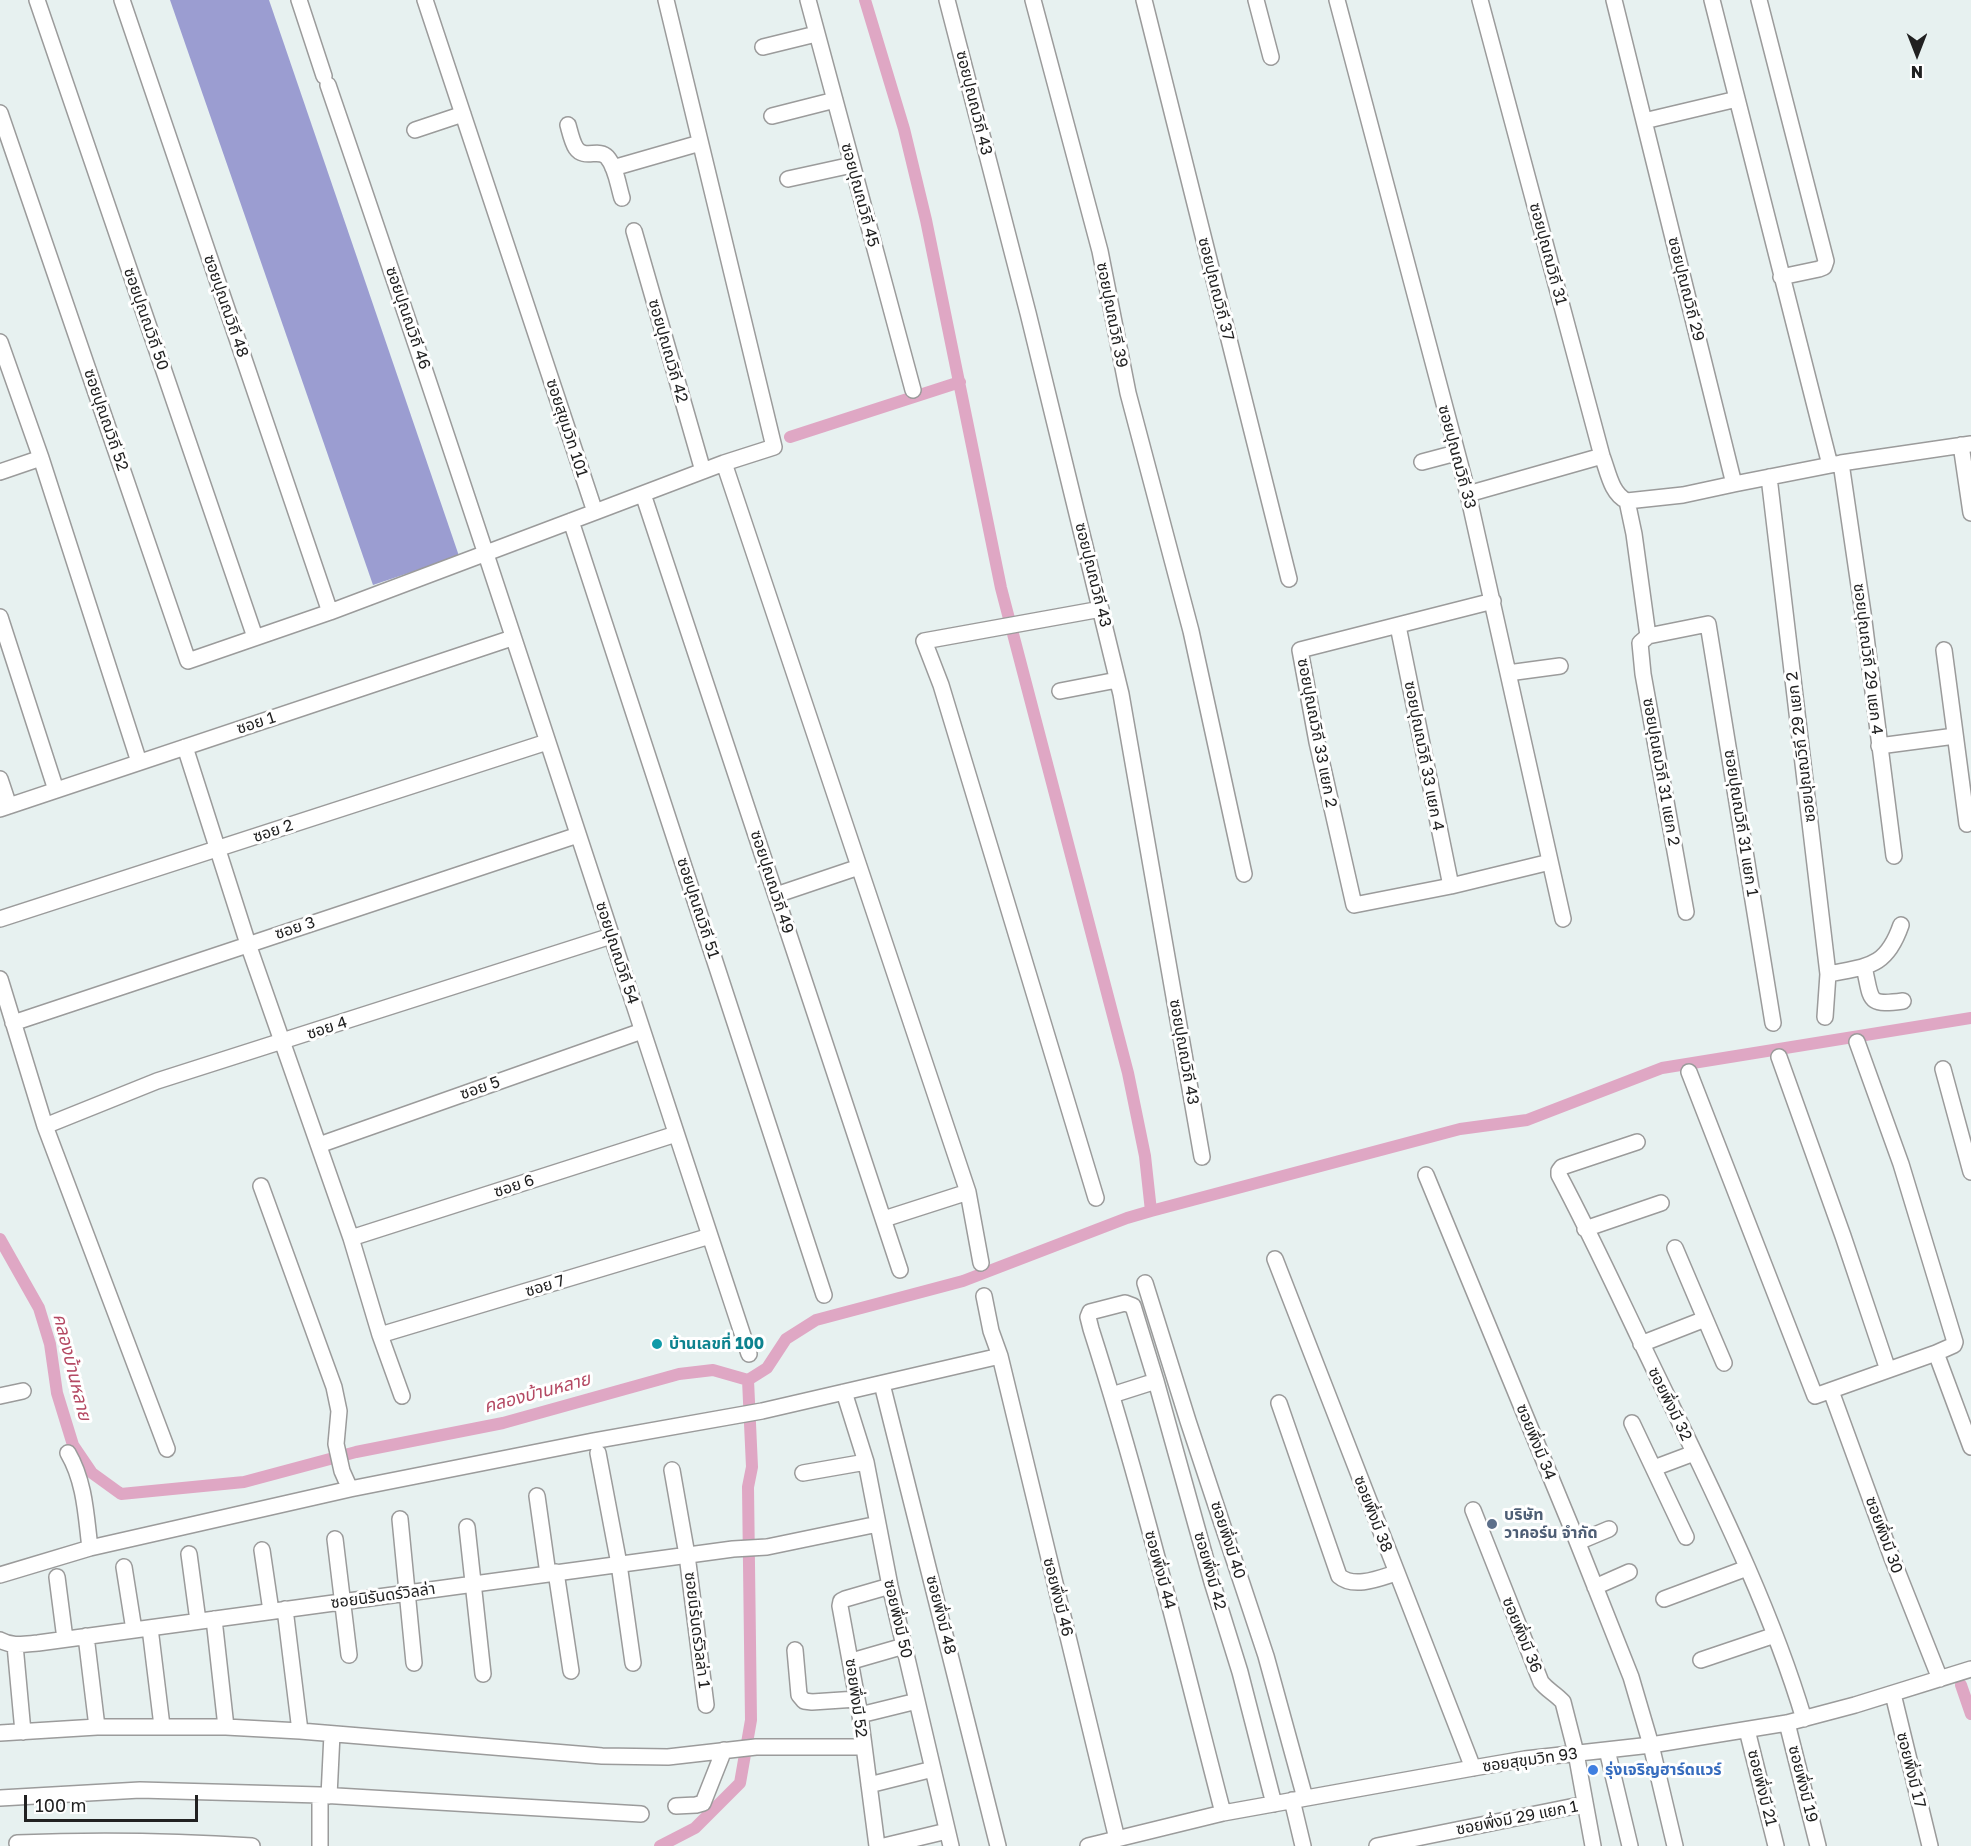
<!DOCTYPE html>
<meta charset="utf-8">
<style>
body{margin:0}
#map{position:relative;width:1971px;height:1846px;overflow:hidden;background:#e7f1f0;font-family:"Golos Text",sans-serif}
canvas{display:block}
.north{position:absolute;left:1887px;top:24px;width:60px;height:60px;-webkit-text-stroke:4px #fff;paint-order:stroke;rotate:180deg;font-size:16px;font-weight:700;line-height:24px;text-align:center;color:#212121}
.north::after{content:'';display:block;margin:auto;width:21px;height:27px;background:#212121;clip-path:polygon(50% 0,100% 100%,50% 72%,0 100%)}
.scale{position:absolute;left:24px;top:1795px;width:174px;height:27px;box-sizing:border-box;border:3px solid #212121;border-top:0;padding-left:8px;font-size:18px;line-height:21px;white-space:nowrap;color:#212121;-webkit-text-stroke:4px #fff;paint-order:stroke}
</style>
<div id="map">
<canvas width="1971" height="1846"></canvas>
<div class="north">N</div>
<div class="scale">100 m</div>
</div>
<script>
const context = document.querySelector('canvas').getContext('2d');
context.lineJoin = 'round';
function fill(path, color) { context.fillStyle = color; context.fill(path, 'evenodd'); }
function trace(path, color, width, dash) { context.strokeStyle = color; context.lineWidth = width; context.lineCap = dash ? 'butt' : 'round'; context.setLineDash(dash || []); context.stroke(path); }
function write(font, color, halo, rows, align = 'center') {
  context.font = font + ' "Golos Text","Noto Sans Thai",sans-serif'; context.lineWidth = 6; context.setLineDash([]); context.textBaseline = 'middle'; context.strokeStyle = halo; context.fillStyle = color; for (const [text, x, y, turn = 0] of rows) {
    context.save(); context.translate(x, y); context.rotate((+turn || 0) * Math.PI / 180); context.textAlign = isNaN(turn) ? turn : align; if (halo) context.strokeText(text, 0, 0); context.fillText(text, 0, 0); context.restore();
  }
}
fill(new Path2D(`
 M 170,0 L 269,0 L 459,556 L 373,585 Z`), '#9b9dd1');
trace(new Path2D(`
 M 865,0 L 904,129 L 926,220 L 1001,588 L 1128,1073 L 1145,1156 L 1151,1211
 M 790,437 L 960,382
 M 0,1239 L 39,1308 L 50,1344 L 57,1393 L 73,1445 L 92,1473 L 121,1494 L 244,1482 L 356,1452 L 503,1423 L 679,1374 L 713,1370 L 748,1380 L 752,1467 L 748,1487 L 751,1720 L 740,1783 L 695,1828 L 660,1846
 M 748,1380 L 767,1368 L 786,1339 L 816,1320 L 963,1281 L 1127,1218 L 1151,1211 L 1460,1129 L 1527,1120 L 1662,1068 L 1971,1018
 M 1961,1685 L 1971,1714`), '#dfa7c4', 12);
const minor = new Path2D(`
 M 37,0 L 255,637
 M 122,0 L 330,612
 M 299,0 L 324,76
 M 808,0 L 913,390
 M 947,0 L 1028,313 L 1121,694 L 1202,1157
 M 1033,0 L 1100,251 L 1128,393 L 1191,631 L 1244,874
 M 1144,0 L 1289,579
 M 1256,0 L 1271,57
 M 1337,0 L 1468,494 L 1563,919
 M 1480,0 L 1602,456 C 1608,471 1611,494 1627,501 L 1634,534 L 1648,636 L 1708,624 L 1773,1023
 M 1614,0 L 1734,484 L 1841,463 L 1971,444
 M 1712,0 L 1830,465
 M 1759,0 L 1826,261 L 1824,267 L 1819,269 L 1781,277
 M 763,47 L 816,34
 M 328,85 C 473,507 609,931 749,1354
 M 0,113 L 188,661 L 330,612 L 595,512 L 425,0
 M 772,116 L 835,100
 M 1644,121 L 1737,99
 M 568,125 C 570,132 572,142 576,148 C 584,160 599,148 607,157 C 616,167 618,185 622,198
 M 415,130 L 463,114
 M 613,168 L 700,143
 M 788,179 L 852,165
 M 634,231 L 703,471
 M 0,342 L 41,458 L 139,762
 M 1961,445 L 1971,513
 M 1422,462 L 1456,453
 M 724,463 L 968,1192 L 981,1263
 M 1841,463 L 1863,613 L 1894,856
 M 0,472 L 41,458
 M 1769,477 L 1828,974 L 1825,1017
 M 643,494 L 900,1270
 M 1468,494 L 1602,456
 M 1627,501 L 1683,495 L 1734,484
 M 595,512 L 724,463 L 774,447 L 666,0
 M 571,521 L 824,1295
 M 1493,601 L 1300,650 L 1317,742 L 1354,905 L 1451,886 L 1550,862
 M 0,617 L 56,790
 M 1398,626 L 1451,886
 M 1648,636 L 1640,643 L 1643,674 L 1686,912
 M 1944,650 L 1967,824
 M 1508,673 L 1560,666
 M 1060,691 L 1117,680
 M 1879,746 L 1955,736
 M 185,747 L 248,944 L 351,1238 L 380,1335 L 402,1396
 M 0,779 L 9,806
 M 0,809 L 512,638
 M 776,895 L 859,867
 M 0,919 L 547,742
 M 1864,967 C 1872,1000 1866,1006 1903,1001
 M 1828,974 C 1868,966 1886,968 1901,925
 M 0,979 L 45,1126 L 167,1449
 M 13,1023 L 578,835
 M 1779,1057 L 1843,1236 L 1888,1370
 M 1943,1069 L 1971,1172
 M 1689,1072 L 1815,1396 L 1936,1353 L 1954,1345 L 1955,1342 L 1901,1164 L 1857,1042
 M 45,1126 L 157,1081 L 611,936
 M 1637,1142 L 1562,1167 L 1559,1171 L 1559,1175 C 1598,1248 1632,1325 1669,1400 C 1719,1504 1771,1609 1804,1719
 M 319,1145 L 642,1031
 M 1426,1175 L 1575,1536 L 1631,1677 L 1651,1745 L 1675,1846
 M 261,1186 L 334,1387 L 339,1411 L 336,1444 L 342,1471 L 350,1489
 M 1096,1198 L 941,685 L 924,641 L 1101,609
 M 884,1219 L 968,1192
 M 1585,1229 L 1661,1203
 M 351,1238 L 676,1134
 M 1675,1248 L 1724,1363
 M 1275,1259 L 1473,1768
 M 1145,1283 L 1188,1421 L 1266,1656 L 1305,1798
 M 984,1296 L 991,1331 L 1000,1356 L 1117,1839
 M 380,1335 L 710,1236
 M 1641,1344 L 1705,1319
 M 1936,1353 L 1971,1447
 M 1156,1381 L 1133,1306 L 1125,1303 L 1090,1312 L 1088,1317 L 1091,1329 C 1142,1488 1181,1651 1223,1813
 M 882,1384 L 998,1846
 M 1831,1391 L 1892,1558 L 1940,1679
 M 844,1392 L 866,1462 L 890,1586 L 951,1846
 M 1112,1395 L 1156,1381 L 1212,1582 L 1240,1672 L 1274,1804
 M 0,1396 L 23,1391
 M 1279,1403 L 1339,1576 C 1354,1589 1380,1578 1396,1573
 M 1632,1423 L 1686,1537
 M 68,1453 C 85,1482 86,1516 90,1548
 M 598,1453 L 619,1564 L 633,1663
 M 1654,1468 L 1694,1453
 M 672,1470 L 687,1555 L 706,1705
 M 803,1473 L 866,1462
 M 537,1496 L 548,1574
 M 1473,1510 L 1541,1682 C 1547,1690 1556,1694 1563,1702 L 1576,1753 L 1593,1846
 M 400,1519 L 414,1663
 M 467,1527 L 483,1674
 M 335,1539 L 349,1655
 M 1578,1542 L 1609,1529
 M 262,1550 L 271,1611
 M 189,1554 L 198,1621
 M 124,1567 L 134,1630
 M 556,1572 L 571,1671
 M 0,1575 L 90,1548 L 350,1489 L 593,1441 L 762,1411 L 1000,1356
 M 57,1577 L 65,1639
 M 1595,1587 L 1629,1572
 M 1664,1599 L 1747,1568
 M 285,1609 L 300,1731
 M 214,1619 L 226,1727
 M 150,1628 L 162,1726
 M 86,1636 L 97,1727
 M 0,1640 C 12,1647 25,1644 38,1643 L 733,1549 L 767,1547 L 878,1524
 M 15,1645 L 23,1732
 M 795,1650 L 799,1695 L 804,1701 L 812,1702 L 857,1699
 M 1701,1660 L 1775,1635
 M 852,1661 L 904,1646
 M 1893,1694 L 1930,1846
 M 860,1715 L 917,1701
 M 1787,1723 L 1818,1846
 M 1747,1730 L 1776,1846
 M 0,1733 L 97,1727 L 226,1727 L 300,1731 L 602,1756 L 668,1757 L 756,1747 L 864,1747
 M 1607,1750 L 1630,1846
 M 869,1785 L 933,1769
 M 329,1796 L 332,1734
 M 0,1798 L 140,1790 L 320,1795 L 641,1814
 M 1292,1800 L 1303,1846
 M 676,1806 L 696,1805 L 703,1803 L 724,1750
 M 17,1843 C 96,1840 173,1841 252,1846
 M 320,1846 L 320,1795
 M 877,1846 L 860,1715 L 840,1606 L 841,1601 L 845,1599 L 890,1586
 M 884,1846 L 947,1831
 M 1088,1846 L 1223,1813 L 1473,1768 L 1525,1759 L 1651,1745 L 1787,1723 L 1855,1705 L 1971,1669
 M 1377,1846 L 1585,1804`);
trace(minor, '#9b9b9b', 18);
trace(minor, '#fff', 15);
for (const [x, y, r, color] of [
 [657,1344,6,"#0f9aa8"],
 [1492,1524,6,"#5c6f8a"],
 [1593,1770,6,"#3f7fe0"]
]) { const dot = new Path2D(); dot.arc(x, y, r, 0, 2 * Math.PI); context.fillStyle = color; context.fill(dot); trace(dot, '#fff', 2); }
write('16px', '#212121', '#fff', [
 ["ซอยปุณณวิถี 43",974,103,76],
 ["ซอยปุณณวิถี 45",860,195,75],
 ["ซอยปุณณวิถี 31",1548,254,75],
 ["ซอยปุณณวิถี 37",1216,289,76],
 ["ซอยปุณณวิถี 29",1686,289,76],
 ["ซอยปุณณวิถี 48",226,306,71],
 ["ซอยปุณณวิถี 39",1112,315,79],
 ["ซอยปุณณวิถี 46",408,318,71],
 ["ซอยปุณณวิถี 50",146,319,71],
 ["ซอยปุณณวิถี 42",668,351,74],
 ["ซอยปุณณวิถี 52",106,420,71],
 ["ซอยสุขุมวิท 101",567,428,72],
 ["ซอยปุณณวิถี 33",1457,457,75],
 ["ซอยปุณณวิถี 43",1093,575,76],
 ["ซอยปุณณวิถี 29 แยก 4",1868,659,83],
 ["ซอย 1",256,723,-18],
 ["ซอยปุณณวิถี 33 แยก 2",1317,733,79],
 ["ซอยปุณณวิถี 29 แยก 2",1801,747,-97],
 ["ซอยปุณณวิถี 33 แยก 4",1424,756,79],
 ["ซอยปุณณวิถี 31 แยก 2",1661,772,80],
 ["ซอยปุณณวิถี 31 แยก 1",1741,823,81],
 ["ซอย 2",273,831,-18],
 ["ซอยปุณณวิถี 49",772,882,72],
 ["ซอยปุณณวิถี 51",698,908,72],
 ["ซอย 3",295,928,-18],
 ["ซอยปุณณวิถี 54",617,953,72],
 ["ซอย 4",327,1028,-18],
 ["ซอยปุณณวิถี 43",1184,1052,80],
 ["ซอย 5",480,1088,-19],
 ["ซอย 6",514,1186,-18],
 ["ซอย 7",545,1286,-17],
 ["ซอยพึ่งมี 32",1670,1404,64],
 ["ซอยพึ่งมี 34",1536,1442,68],
 ["ซอยพึ่งมี 38",1373,1514,69],
 ["ซอยพึ่งมี 30",1884,1535,70],
 ["ซอยพึ่งมี 40",1228,1540,72],
 ["ซอยพึ่งมี 44",1160,1570,75],
 ["ซอยพึ่งมี 42",1210,1571,74],
 ["ซอยนิรันดร์วิลล่า",383,1596,-8],
 ["ซอยพึ่งมี 46",1058,1597,76],
 ["ซอยพึ่งมี 48",941,1615,76],
 ["ซอยพึ่งมี 50",898,1619,77],
 ["ซอยนิรันดร์วิลล่า 1",697,1630,83],
 ["ซอยพึ่งมี 36",1522,1635,68],
 ["ซอยพึ่งมี 52",856,1698,82],
 ["ซอยสุขุมวิท 93",1530,1760,-8],
 ["ซอยพึ่งมี 17",1911,1770,76],
 ["ซอยพึ่งมี 19",1803,1784,76],
 ["ซอยพึ่งมี 21",1762,1788,76],
 ["ซอยพึ่งมี 29 แยก 1",1517,1818,-11]
]);
write('bold 16px', '#0d838f', '#fff', [
 ["บ้านเลขที่ 100",669,1344]
], 'left');
write('bold 16px', '#4e5e75', '#fff', [
 ["บริษัท",1504,1515],
 ["วาคอร์น จำกัด",1504,1533]
], 'left');
write('bold 16px', '#366cbe', '#fff', [
 ["รุ่งเจริญฮาร์ดแวร์",1605,1770]
], 'left');
write('italic 18px', '#b44963', '#fff', [
 ["คลองบ้านหลาย",72,1367,76],
 ["คลองบ้านหลาย",537,1393,-15]
]);
</script>
